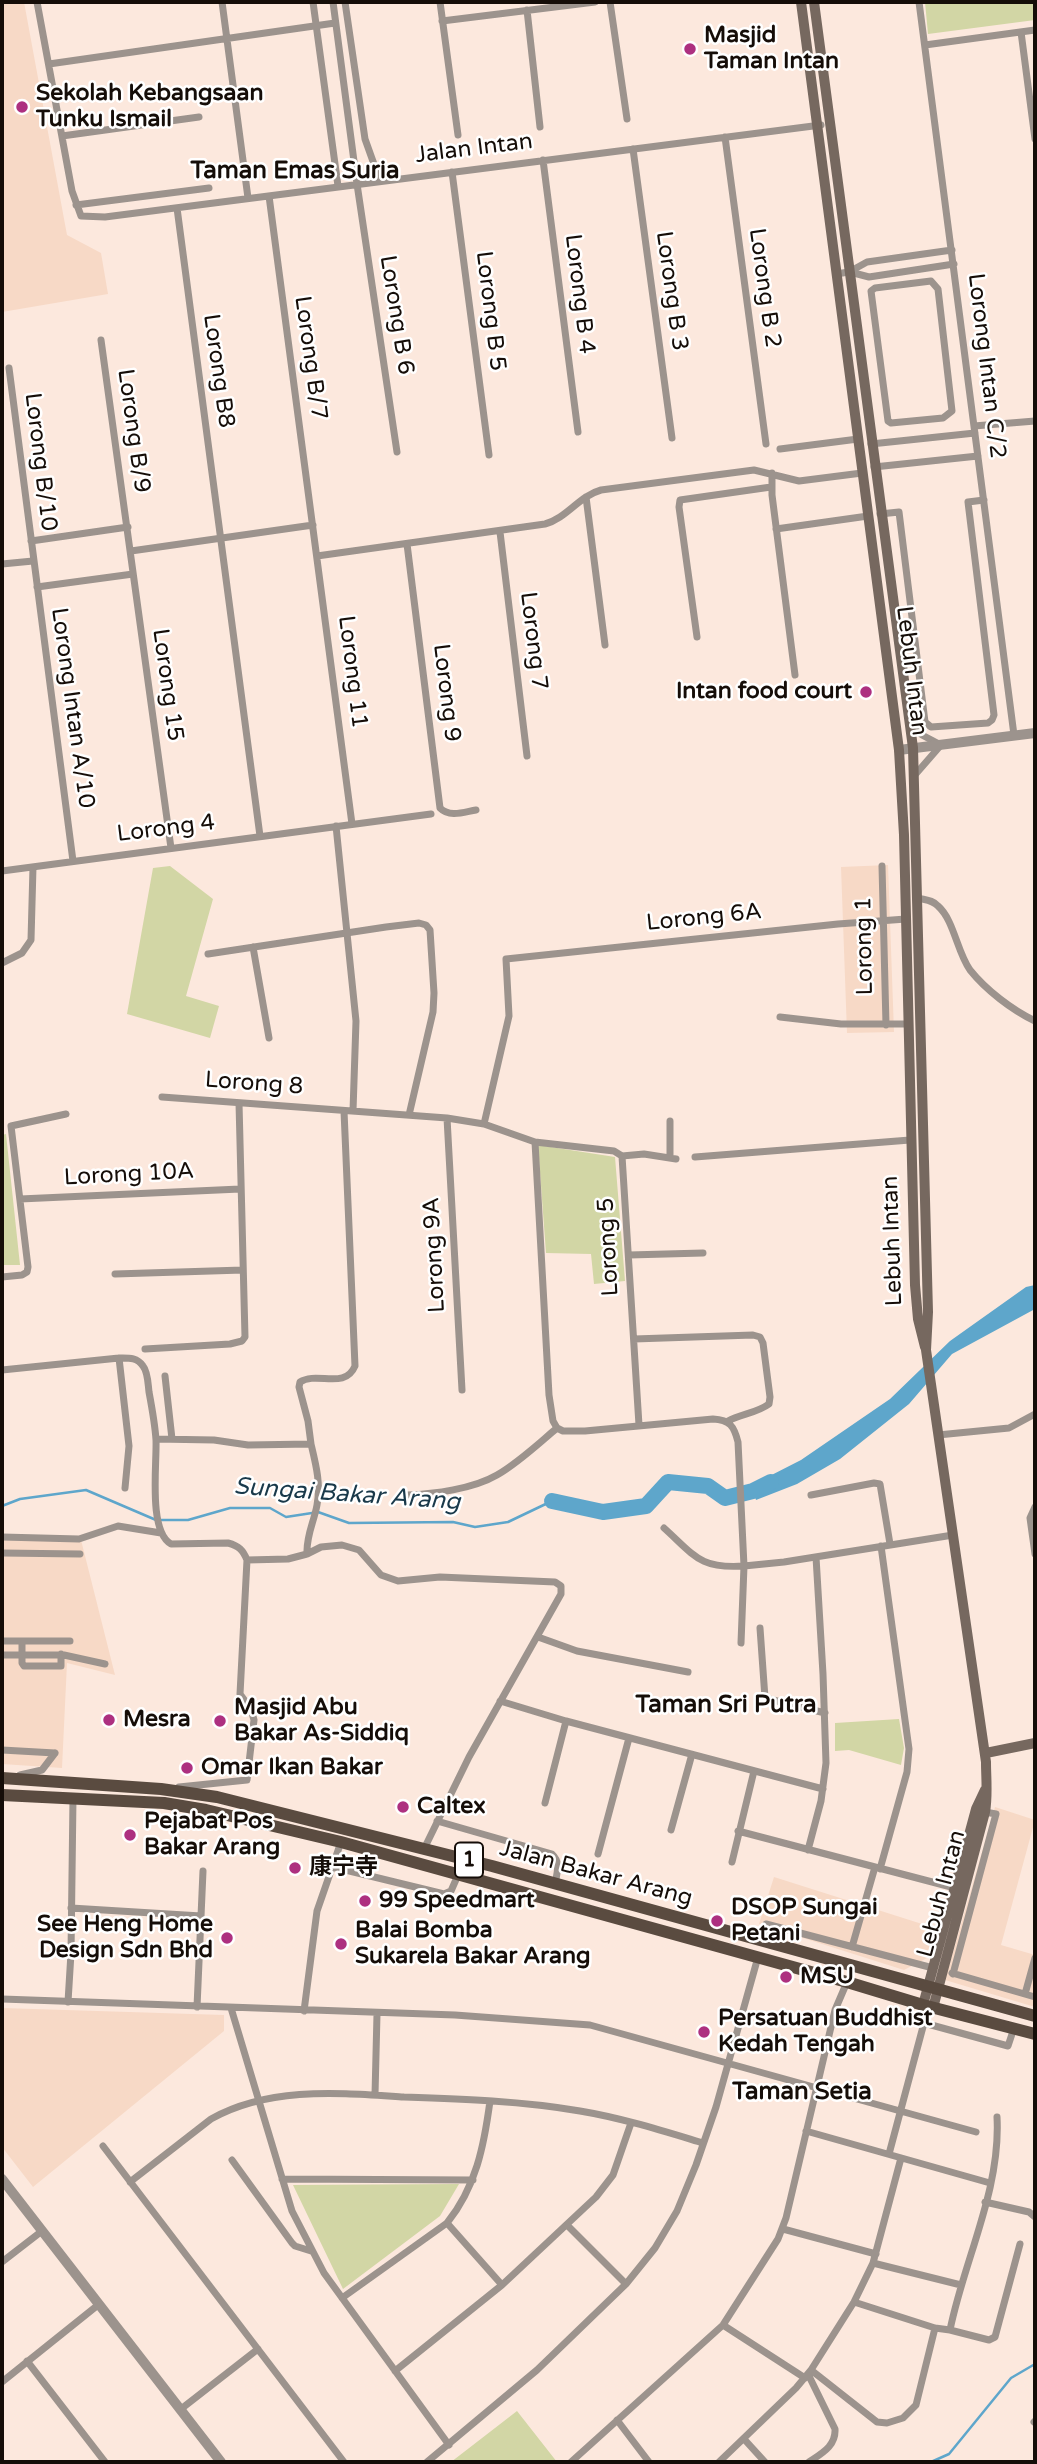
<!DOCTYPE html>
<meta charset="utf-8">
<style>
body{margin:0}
#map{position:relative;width:1037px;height:2464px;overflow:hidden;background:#fce8dd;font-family:"Varela Round",sans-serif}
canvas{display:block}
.frame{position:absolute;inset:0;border:4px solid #150d08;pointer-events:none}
</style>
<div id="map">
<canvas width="1037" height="2464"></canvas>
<div class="frame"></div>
</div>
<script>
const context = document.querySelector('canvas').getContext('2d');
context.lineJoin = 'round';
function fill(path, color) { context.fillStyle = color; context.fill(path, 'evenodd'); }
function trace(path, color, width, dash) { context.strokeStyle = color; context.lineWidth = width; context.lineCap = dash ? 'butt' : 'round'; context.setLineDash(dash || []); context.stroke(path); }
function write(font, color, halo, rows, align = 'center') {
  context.font = font + ' "Varela Round","Noto Sans SC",sans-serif'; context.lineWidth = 5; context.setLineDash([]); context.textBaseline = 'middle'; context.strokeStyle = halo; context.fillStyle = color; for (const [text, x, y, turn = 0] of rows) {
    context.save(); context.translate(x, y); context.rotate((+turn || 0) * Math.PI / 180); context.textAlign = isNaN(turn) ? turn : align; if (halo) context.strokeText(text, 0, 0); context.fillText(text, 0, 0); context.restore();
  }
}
fill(new Path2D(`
 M 2,2 L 24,2 L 67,235 L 101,253 L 108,294 L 2,312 Z
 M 888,865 L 894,1032 L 847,1033 L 841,867 Z
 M 80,1536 L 115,1675 L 67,1663 L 62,1768 L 2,1764 L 2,1538 Z
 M 995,1807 L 1035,1820 L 1001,1945 L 1035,1955 L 1035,2007 L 945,1980 Z
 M 774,1877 L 941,1930 L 929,1957 L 904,1970 L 759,1924 Z
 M 2,2008 L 224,2015 L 224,2031 L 33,2187 L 2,2147 Z`), '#f7d9c6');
fill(new Path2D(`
 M 925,2 L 1035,2 L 1035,20 L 928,34 Z
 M 170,866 L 213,899 L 186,996 L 219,1006 L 210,1038 L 127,1014 L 153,868 Z
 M 6,1134 L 20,1265 L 2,1265 L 2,1135 Z
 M 538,1145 L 615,1157 L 625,1281 L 594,1284 L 591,1254 L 546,1253 Z
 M 899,1719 L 904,1748 L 901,1765 L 849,1750 L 835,1751 L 835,1723 Z
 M 459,2184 L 440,2216 L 343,2289 L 293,2185 Z
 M 517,2411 L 557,2462 L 451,2462 Z`), '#d2d6a5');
fill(new Path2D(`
 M 1035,1285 L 1035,1309 L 952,1354 L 909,1404 L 840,1459 L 797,1484 L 756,1500 L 752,1485 L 801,1460 L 890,1399 L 950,1341 L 1026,1287 Z`), '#5ea6cb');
trace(new Path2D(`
 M 2,1506 L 20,1499 L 86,1490 L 156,1520 L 188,1520 L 230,1508 L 270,1508 L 286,1517 L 312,1513
 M 318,1512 L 349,1523 L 453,1522 L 475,1527 L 508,1522 L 552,1501
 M 931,2462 L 949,2454 L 1011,2378 L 1035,2364`), '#5ea6cb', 2.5);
trace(new Path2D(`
 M 552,1501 L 603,1512 L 646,1506 L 668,1482 L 708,1486 L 725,1498 L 753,1491 L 771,1482`), '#5ea6cb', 16);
trace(new Path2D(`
 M 37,2 L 72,191 L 81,216 L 105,217 L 821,125
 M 222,2 L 248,198
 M 313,2 L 338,186
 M 333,2 L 357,184 L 397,452
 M 345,2 L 365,139 L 380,181
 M 440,2 L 458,135
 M 610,2 L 627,119
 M 919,2 L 1014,735
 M 527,10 L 540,127
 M 442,21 L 595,2
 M 1021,32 L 1035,139
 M 925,45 L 1035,30
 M 49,64 L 335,23
 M 62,136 L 199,117
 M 725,137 L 766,444
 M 633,149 L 672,438
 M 543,160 L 578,432
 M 452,172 L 489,455
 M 269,196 L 352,824
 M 76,205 L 209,188
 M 177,208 L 260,836
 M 850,272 L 869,277 L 954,264
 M 836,274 L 849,272 L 867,262 L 952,250
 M 931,281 L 938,289 L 952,411 L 943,418 L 891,423 L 888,421 L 871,291 L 875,288 Z
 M 101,340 L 171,848
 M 9,368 L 73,861
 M 974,426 L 1035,421
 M 871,444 L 975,433
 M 780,449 L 858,439
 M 874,467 L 978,456
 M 772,473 L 772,495 L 795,675
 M 586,497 L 605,645
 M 880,514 L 899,512 L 925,722 L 931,727 L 988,723 L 992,720 L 994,715 L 968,502 L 984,500
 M 776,529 L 868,516
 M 500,532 L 527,756
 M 31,541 L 128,527
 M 407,544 L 440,808 C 450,818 464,812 476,810
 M 131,551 L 313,525
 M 317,556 L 545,524 C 567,518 579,496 601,490 L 754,470 L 799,481 L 862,473
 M 2,564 L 33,561
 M 37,587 L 133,574
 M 697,637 L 679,507 L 680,500 L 771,487
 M 910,724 L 922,735 L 941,745 L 914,776
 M 336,826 L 356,1021 L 353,1111
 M 882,866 L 886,1025
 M 2,871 L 431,814
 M 918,898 C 925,900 933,900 938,906 C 954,920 957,952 970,970 C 986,990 1012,1010 1035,1021
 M 253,947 L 269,1038
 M 208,954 L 386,927 L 419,923 L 426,925 L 430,930 L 434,993 L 433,1012 L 409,1115
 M 2,963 L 22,953 L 31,940 L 33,867
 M 780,1017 L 841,1024 L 908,1024
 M 162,1097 L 447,1118 L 484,1124 L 535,1142 L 614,1151 L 622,1156 L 639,1425
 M 447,1118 L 462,1390
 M 670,1121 L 670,1158
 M 484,1124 L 509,1016 L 506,959 L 838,924 L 906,919
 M 535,1142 L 549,1395 L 553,1421 L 557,1428
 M 622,1156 L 644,1154 L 676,1159
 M 695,1157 L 910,1140
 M 20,1199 L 240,1189
 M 629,1255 L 703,1253
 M 115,1274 L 243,1270
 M 2,1277 L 22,1275 L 27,1272 L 28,1267 L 11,1126 L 66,1114
 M 634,1339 L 753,1335 L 760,1337 L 763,1343 L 770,1397 L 769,1404 C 757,1413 741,1414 728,1421
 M 145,1349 L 230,1344 L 242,1341 L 245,1337 L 239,1103
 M 119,1358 L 129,1446 L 125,1488
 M 2,1370 L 119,1358 C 128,1358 137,1357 143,1366 C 148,1372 148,1384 149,1392 C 152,1408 155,1424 156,1440 C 157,1464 148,1531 171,1544 L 228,1543 C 239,1546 243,1550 247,1560 L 240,1694 L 251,1709 L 254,1720 L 247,1780 L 179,1787
 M 165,1376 L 172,1439
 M 557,1428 L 563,1431 L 585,1431 L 713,1419 C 730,1420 734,1426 738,1442 L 744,1566 L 784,1562 L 953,1535
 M 938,1435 L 1009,1428 L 1035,1414
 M 156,1439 L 214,1440 L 248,1445 L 311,1444 L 308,1421 L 299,1387 L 300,1382 C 317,1371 345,1390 355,1366 L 344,1111
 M 407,1495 C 434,1494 473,1489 497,1475 C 518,1463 538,1444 557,1428
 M 811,1495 L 874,1483 L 880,1484 L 890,1544
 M 1035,1507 L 1030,1518 L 1035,1554
 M 664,1528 C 695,1556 700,1569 744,1566 L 741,1643
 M 2,1537 L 79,1539 L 118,1526 L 161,1533
 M 2,1553 L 80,1554
 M 307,1554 C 306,1536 314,1522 317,1505 C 321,1484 316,1465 311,1444
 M 247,1560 L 288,1559 L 307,1554 L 321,1547 L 342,1545 L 359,1550 L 381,1575 L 398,1581 L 440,1577 L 555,1582 L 561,1586 L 561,1594 L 469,1757 L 424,1849
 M 760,1628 L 765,1698 L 825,1713
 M 538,1637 L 577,1651 L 688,1672
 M 2,1641 L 22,1641
 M 61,1654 L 61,1666 L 24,1666 L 22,1663 L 22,1641 L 70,1641
 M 2,1655 L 64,1655 L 105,1664
 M 500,1701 L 566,1721 L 823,1789
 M 2,1750 L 55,1753
 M 20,1775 L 42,1770 L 55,1753
 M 545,1803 L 566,1721
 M 437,1821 L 552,1854 C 561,1862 557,1873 555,1884
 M 671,1830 L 692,1754
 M 738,1831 L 955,1888
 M 808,1850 L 821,1801 L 826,1763 L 823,1674 L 816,1557
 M 598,1854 L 629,1738
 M 732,1862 L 754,1771
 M 333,1867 L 444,1894 L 451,1891 L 458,1875
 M 880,1869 L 907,1772 L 909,1749 L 881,1546
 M 71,1908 L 201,1916
 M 762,1941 L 766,1924 L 933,1968
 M 852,1947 L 875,1867
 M 952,1973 L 1035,1997
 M 953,1974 L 996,1814 L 985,1812
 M 1025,1994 L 1035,1958
 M 2,1999 L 455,2015 L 590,2025 L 976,2132
 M 68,2002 L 71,1953 L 73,1798
 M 197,2007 L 203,1871
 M 231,2008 L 292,2211 L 324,2273 L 449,2445
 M 304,2011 L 317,1911 L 341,1842
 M 375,2095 L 377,2014
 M 806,2131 L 990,2183
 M 103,2146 L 344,2462
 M 889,2154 L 924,2023 L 1008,2046 L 1014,2028
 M 232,2160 L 292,2243 L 295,2246 L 311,2251
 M 282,2179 L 473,2180
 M 130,2182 L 211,2119 C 270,2086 340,2093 404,2097 C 463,2099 522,2101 580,2111 C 622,2118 663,2131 703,2143
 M 985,2202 L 1029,2212 L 1035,2217
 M 447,2223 L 502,2285
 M 567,2225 L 626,2284
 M 783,2229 L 876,2254
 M 2,2262 L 42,2231
 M 873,2263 L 961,2285
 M 342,2298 L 447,2223 C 476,2187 484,2146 490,2101
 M 854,2302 L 935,2328 L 950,2330 C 964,2260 1001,2190 997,2117
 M 723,2325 L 805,2378
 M 950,2330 L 989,2340 L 995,2337 L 1020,2244
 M 27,2361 L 105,2462
 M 811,2370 L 877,2422 L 887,2423 L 903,2418 L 916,2405 L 935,2328
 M 395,2371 L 502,2285 L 596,2197 L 613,2175 L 631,2123
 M 808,2374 L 835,2429 C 836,2446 822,2453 809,2462
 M 2,2382 L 98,2305
 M 181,2409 L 258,2349
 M 617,2420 L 649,2462
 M 1034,2422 L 1035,2421
 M 744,2439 L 765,2462
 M 427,2462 L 537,2370 L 626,2284 L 655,2248 L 677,2211 L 696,2165 L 716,2107 L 758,1957
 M 571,2462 L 723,2325 L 778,2239 L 786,2218 L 835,2010 L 847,1982
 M 719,2462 L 796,2388 L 811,2370 L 854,2302 L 873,2263 L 901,2158`), '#9c938d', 7);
trace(new Path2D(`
 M 899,750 L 1035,733
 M 2,2179 L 221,2462`), '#9c938d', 10);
trace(new Path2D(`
 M 801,2 L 899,750 L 904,835 L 915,1285 L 918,1319 L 925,1347
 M 814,2 L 913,748 L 928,1312 L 926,1350 L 986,1762 C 986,1778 988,1796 985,1812 L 933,2008
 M 986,1753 L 1035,1743
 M 923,2005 L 976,1809 L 985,1790`), '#76685f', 10);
trace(new Path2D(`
 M 2,1778 L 161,1789 L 217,1797 L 492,1866 L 1035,2016
 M 2,1795 L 164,1803 L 206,1810 L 341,1842 L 847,1982 L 923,2005 L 1035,2034`), '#5a4b40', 12);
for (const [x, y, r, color] of [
 [690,49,7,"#ad3080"],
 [22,107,7,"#ad3080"],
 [866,692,7,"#ad3080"],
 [109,1720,7,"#ad3080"],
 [220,1721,7,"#ad3080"],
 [187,1768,7,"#ad3080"],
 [403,1807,7,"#ad3080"],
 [130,1835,7,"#ad3080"],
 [295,1868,7,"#ad3080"],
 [365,1901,7,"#ad3080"],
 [717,1921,7,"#ad3080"],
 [227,1938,7,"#ad3080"],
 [341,1944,7,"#ad3080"],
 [786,1977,7,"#ad3080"],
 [704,2032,7,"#ad3080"]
]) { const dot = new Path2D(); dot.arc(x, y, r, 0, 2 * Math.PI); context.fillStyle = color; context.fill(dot); trace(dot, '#fff', 2.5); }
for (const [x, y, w] of [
 [469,1860,28]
]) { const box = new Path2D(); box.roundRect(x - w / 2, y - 17.5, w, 35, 5); context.fillStyle = '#fff'; context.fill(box); trace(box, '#150d08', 2); }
write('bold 21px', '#150d08', null, [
 ["1",469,1860]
]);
write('bold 23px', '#150d08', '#fff', [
 ["Masjid",704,36],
 ["Taman Intan",704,62],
 ["Sekolah Kebangsaan",36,94],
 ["Tunku Ismail",36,120],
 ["Intan food court",852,692,"right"],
 ["Masjid Abu",234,1708],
 ["Bakar As-Siddiq",234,1734],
 ["Mesra",123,1720],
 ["Omar Ikan Bakar",201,1768],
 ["Caltex",417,1807],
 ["Pejabat Pos",144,1822],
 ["Bakar Arang",144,1848],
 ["康宁寺",309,1868],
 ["99 Speedmart",379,1901],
 ["DSOP Sungai",731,1908],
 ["Petani",731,1934],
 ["See Heng Home",213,1925,"right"],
 ["Design Sdn Bhd",213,1951,"right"],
 ["Balai Bomba",355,1931],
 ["Sukarela Bakar Arang",355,1957],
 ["MSU",800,1977],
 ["Persatuan Buddhist",718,2019],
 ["Kedah Tengah",718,2045]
], 'left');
write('23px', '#150d08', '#fff', [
 ["Jalan Intan",474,149,-7],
 ["Lorong B 2",764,288,82],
 ["Lorong B 3",671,291,82],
 ["Lorong B 4",579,294,83],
 ["Lorong B 5",490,311,83],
 ["Lorong B 6",396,315,81],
 ["Lorong B/7",310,358,82],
 ["Lorong Intan C/2",986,366,83],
 ["Lorong B8",218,371,82],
 ["Lorong B/9",133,431,82],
 ["Lorong B/10",40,462,83],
 ["Lorong 7",533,641,83],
 ["Lebuh Intan",911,671,83],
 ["Lorong 11",352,672,83],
 ["Lorong 15",167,685,82],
 ["Lorong 9",446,693,83],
 ["Lorong Intan A/10",72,708,82],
 ["Lorong 4",166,829,-7],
 ["Lorong 6A",704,918,-6],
 ["Lorong 1",865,946,-91],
 ["Lorong 8",254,1084,4],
 ["Lorong 10A",129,1175,-3],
 ["Lebuh Intan",893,1241,-92],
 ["Lorong 5",609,1247,-93],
 ["Lorong 9A",435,1255,-93],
 ["Jalan Bakar Arang",596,1874,15],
 ["Lebuh Intan",942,1894,-75]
]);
write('bold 24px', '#150d08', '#fff', [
 ["Taman Emas Suria",295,172],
 ["Taman Sri Putra",726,1706],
 ["Taman Setia",802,2093]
]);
write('italic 24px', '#19394a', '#fff', [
 ["Sungai Bakar Arang",347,1495,4]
]);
</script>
